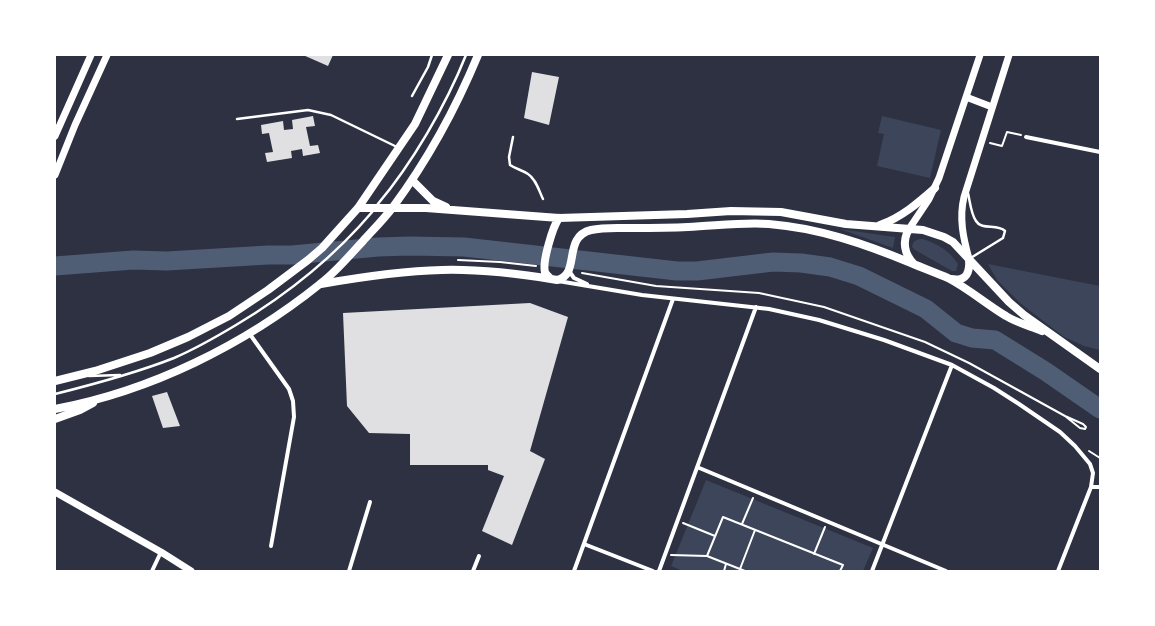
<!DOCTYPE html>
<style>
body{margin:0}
#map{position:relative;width:1155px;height:626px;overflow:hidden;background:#2d3142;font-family:"Nunito Sans",sans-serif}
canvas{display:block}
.frame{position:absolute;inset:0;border:56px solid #fff;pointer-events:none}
</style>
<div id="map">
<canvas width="1155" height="626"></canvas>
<div class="frame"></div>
</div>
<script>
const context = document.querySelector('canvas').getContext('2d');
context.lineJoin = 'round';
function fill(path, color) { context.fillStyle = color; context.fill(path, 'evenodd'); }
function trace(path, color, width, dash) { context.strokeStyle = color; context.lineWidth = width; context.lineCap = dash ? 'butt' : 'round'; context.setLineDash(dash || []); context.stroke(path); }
fill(new Path2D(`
 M 882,116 L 941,130 L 930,178 L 877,166 L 884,134 L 878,133 Z
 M 840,229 L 895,237 L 893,248 Z
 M 923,239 C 938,244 950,251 958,264 L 956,271 L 952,271 L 915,250 L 912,247 C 913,240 917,239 923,239 Z
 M 988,264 L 1100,286 L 1100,350 L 1084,346 L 1064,337 L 1020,303 L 997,280 Z
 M 706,480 L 873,548 L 863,571 L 683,571 L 671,566 Z`), '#3c4559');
trace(new Path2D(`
 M 55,266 L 133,260 L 167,261 L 268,255 L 292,255 L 378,247 L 410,246 L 464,247 L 677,271 L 697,271 L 773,262 L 801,263 L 830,267 L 859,276 L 926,309 L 956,333 L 972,338 L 995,340 L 1045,371 L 1100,409`), '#4f5d75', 19);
fill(new Path2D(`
 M 303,55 L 333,55 L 328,66 Z
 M 532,72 L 559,77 L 549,125 L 524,118 Z
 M 313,116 L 315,126 L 306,127 L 310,146 L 318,145 L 320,153 L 303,156 L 302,149 L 291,151 L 292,158 L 267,162 L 265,153 L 273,152 L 269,133 L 262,134 L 261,125 L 283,121 L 284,130 L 293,129 L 292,120 Z
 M 530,303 L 568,317 L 530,451 L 545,459 L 512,545 L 482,531 L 504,476 L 488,470 L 488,465 L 410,465 L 410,434 L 369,433 L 347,406 L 343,313 Z
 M 167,392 L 180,426 L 163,428 L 152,396 Z`), '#e0e0e3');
trace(new Path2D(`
 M 990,143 L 1002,146 L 1007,132 L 1021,135
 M 458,260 L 500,262 L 536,266
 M 582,273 L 656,286 L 759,293 L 824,307 L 925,342 L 969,363 L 1065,416 L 1083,424 L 1086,427 L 1085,429 L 1080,428 L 1065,416
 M 1089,451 L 1100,458
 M 683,523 L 715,536
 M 742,524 L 753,498
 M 814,554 L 825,527
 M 671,555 L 707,556 L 745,571
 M 707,556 L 723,517 L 843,565 L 840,571
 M 740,569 L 755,530
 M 724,571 L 726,564`), '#fff', 2);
trace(new Path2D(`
 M 412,96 L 428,67 L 432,55
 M 237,119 L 308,110 L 331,115 L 397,147
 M 513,137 L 509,157 L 510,165 C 516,169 522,170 528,174 C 536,179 539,191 543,199
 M 968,193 C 970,202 971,214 976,221 C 982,231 997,223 1005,231 L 1003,238 L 969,259
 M 377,205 C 412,164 446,105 466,55
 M 89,376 L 120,375
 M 55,394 C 95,384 136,373 174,358 C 195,349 216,337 236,325 C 288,294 334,257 373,211`), '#fff', 2.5);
trace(new Path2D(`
 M 1026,137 L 1100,152
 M 569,271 L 574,278 L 587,284
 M 558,281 L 642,295 L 769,309 L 819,320 L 884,340 L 952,365 L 994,388 L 1019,404 L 1060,432 L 1075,446 L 1090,464 L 1093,473 L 1091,487 L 1058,571
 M 249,333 L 289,389 L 293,401 L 294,417 L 271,546
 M 697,467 L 946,571
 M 1091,487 L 1100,487
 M 584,544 L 653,571
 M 152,571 L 161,552
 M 349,571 L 370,502
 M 473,571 L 479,556
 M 574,571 L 673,299
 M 659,571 L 756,307
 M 872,571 L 952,365`), '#fff', 4);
trace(new Path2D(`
 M 55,136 L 91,55
 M 55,175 L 75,125 L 107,55`), '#fff', 7);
trace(new Path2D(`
 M 966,97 L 992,107
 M 909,229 L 929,199 L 939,178 L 980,55
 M 969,259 C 963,237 959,218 964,197 L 1009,55
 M 55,492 L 161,552 L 191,571`), '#fff', 7);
trace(new Path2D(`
 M 412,180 L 433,201 L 446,207
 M 358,208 L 426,208 L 559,218 L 687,214 L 731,211 L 781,212 L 846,224 L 923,230 L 944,237 L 953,242 L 1009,302 L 1024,315 L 1100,369
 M 880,225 C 902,217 918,203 935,188
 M 909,229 C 902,241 904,254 914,264
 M 551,279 C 549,277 546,275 545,272 C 542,262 553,226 559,218
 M 951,279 C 967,282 970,272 969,259
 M 321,284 C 361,277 401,271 442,270 C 479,269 521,274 557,280 C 581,275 562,237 591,230 C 604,227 617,228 630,228 C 649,228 669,228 688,227 C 715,226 742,222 769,224 C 819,228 865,244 911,263 C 923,268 936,273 948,278 C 969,289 986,304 1006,316 C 1017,323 1030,326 1042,331
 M 55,381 L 95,371 L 150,353 L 188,337 L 229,316 L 268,290 L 308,260 L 322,248 L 358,208 L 415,124 L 448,55
 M 55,409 C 151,391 244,345 320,284 C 336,272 349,256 363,241 C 373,230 384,219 393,207 C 427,161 456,108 478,55
 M 55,419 L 80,410 L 93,403`), '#fff', 8);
</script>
